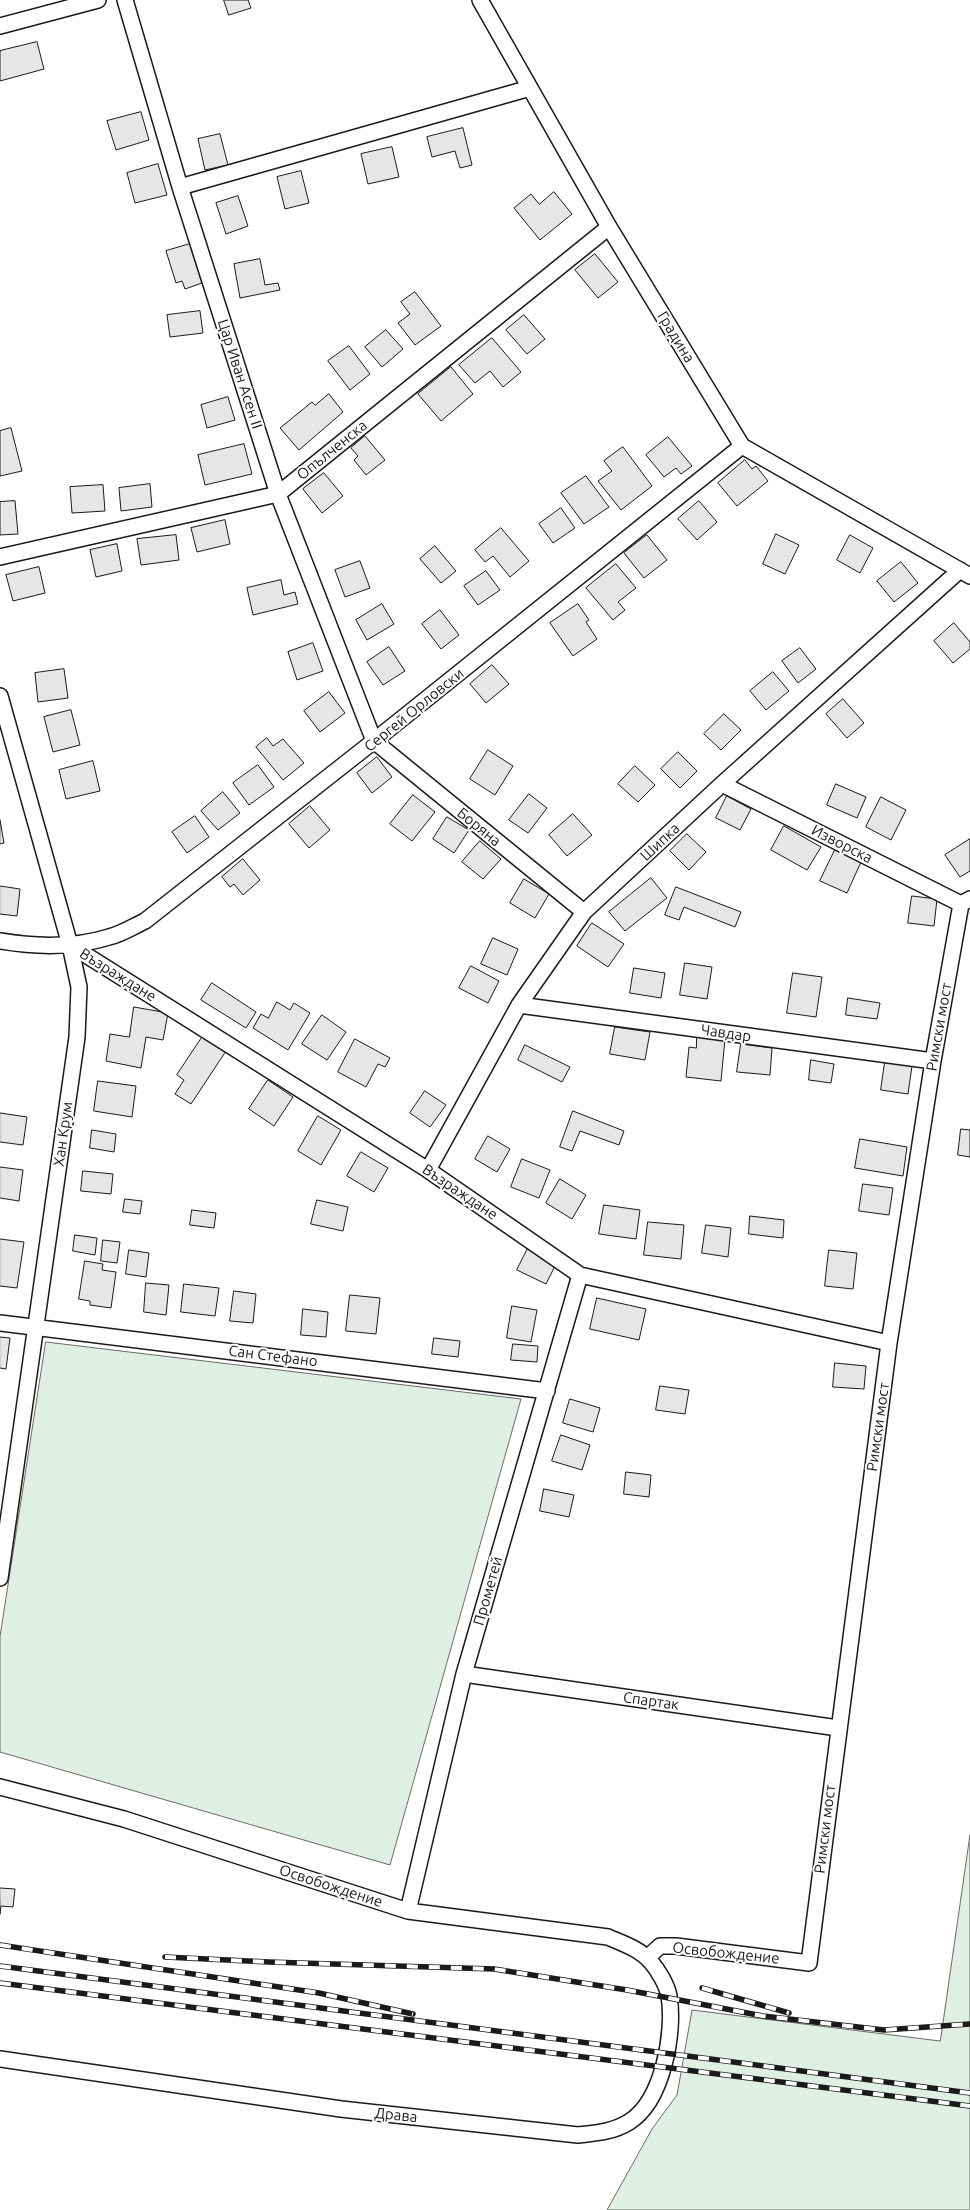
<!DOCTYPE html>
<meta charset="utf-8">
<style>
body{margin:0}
canvas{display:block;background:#fff}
</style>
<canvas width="970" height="2210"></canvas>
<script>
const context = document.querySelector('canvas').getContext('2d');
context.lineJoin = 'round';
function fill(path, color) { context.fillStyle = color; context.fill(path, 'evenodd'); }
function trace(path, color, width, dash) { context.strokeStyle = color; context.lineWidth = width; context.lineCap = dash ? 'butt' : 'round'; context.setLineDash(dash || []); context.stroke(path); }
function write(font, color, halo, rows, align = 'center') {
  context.font = font + ' Ubuntu,sans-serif'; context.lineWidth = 4; context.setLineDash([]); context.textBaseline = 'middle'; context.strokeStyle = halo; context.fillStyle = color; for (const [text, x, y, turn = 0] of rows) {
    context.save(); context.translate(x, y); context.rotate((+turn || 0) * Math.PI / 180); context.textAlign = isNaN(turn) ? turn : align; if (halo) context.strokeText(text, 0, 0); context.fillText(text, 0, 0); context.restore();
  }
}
const green = new Path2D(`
 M 46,1342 L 521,1399 L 390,1865 L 0,1752 L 0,1637 Z
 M 970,1835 L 970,2210 L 607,2210 L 652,2129 L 677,2095 L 692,2010 L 940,2041 Z`);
fill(green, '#e0efe3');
trace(green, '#6a6a6a', 1);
const building = new Path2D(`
 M 224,0 L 248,0 L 251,8 L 229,15 Z
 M 37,42 L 44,69 L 0,81 L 0,51 Z
 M 141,112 L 149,140 L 116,150 L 107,121 Z
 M 463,128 L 472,165 L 460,168 L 455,151 L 432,157 L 427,137 Z
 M 220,134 L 228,165 L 205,170 L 198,139 Z
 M 392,147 L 399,177 L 368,184 L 361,154 Z
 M 158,164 L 167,195 L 135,203 L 127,173 Z
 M 301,171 L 309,203 L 285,209 L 277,177 Z
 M 554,192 L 572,214 L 540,240 L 514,208 L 531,194 L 539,204 Z
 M 238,196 L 248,226 L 226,234 L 216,203 Z
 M 190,244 L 202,283 L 185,289 L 182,281 L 176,283 L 166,251 Z
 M 595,254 L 618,282 L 598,298 L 575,270 Z
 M 260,259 L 265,285 L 278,283 L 280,290 L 240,298 L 234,264 Z
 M 415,292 L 441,326 L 415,345 L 398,323 L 410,314 L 401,302 Z
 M 200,311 L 203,333 L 170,337 L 167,315 Z
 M 524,315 L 545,339 L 527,354 L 506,330 Z
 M 386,330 L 403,349 L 382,367 L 365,347 Z
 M 492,338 L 521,372 L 503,387 L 490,371 L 475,383 L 459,365 Z
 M 349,346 L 370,374 L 350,390 L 328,361 Z
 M 451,367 L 473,394 L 441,421 L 418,394 Z
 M 329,394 L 343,412 L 299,450 L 280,428 L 312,402 L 315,405 Z
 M 228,397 L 235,420 L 207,428 L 201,405 Z
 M 11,428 L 22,471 L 0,476 L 0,431 Z
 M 365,436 L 385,460 L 366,475 L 354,460 L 358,456 L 351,448 Z
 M 668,437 L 692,466 L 681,474 L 676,468 L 664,477 L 646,455 Z
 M 244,444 L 252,474 L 205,485 L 198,455 Z
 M 623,447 L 652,486 L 621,510 L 598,481 L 612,471 L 604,461 Z
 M 745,460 L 752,469 L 756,466 L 768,481 L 737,506 L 718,483 Z
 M 324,473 L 343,496 L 322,513 L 303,489 Z
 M 586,476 L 609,507 L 584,524 L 561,493 Z
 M 150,484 L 152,507 L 121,511 L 119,488 Z
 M 103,485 L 105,511 L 72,513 L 70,487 Z
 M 15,501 L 18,534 L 0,535 L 0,502 Z
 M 699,501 L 717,522 L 697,540 L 678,519 Z
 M 561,508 L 575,528 L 553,543 L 539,524 Z
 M 225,520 L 230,544 L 197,552 L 191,528 Z
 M 501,528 L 529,561 L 510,577 L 493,556 L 485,562 L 475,550 Z
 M 776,534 L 799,545 L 785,574 L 763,564 Z
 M 176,535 L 179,560 L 141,565 L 137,539 Z
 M 647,535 L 667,560 L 644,578 L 624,553 Z
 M 850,535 L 873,548 L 860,573 L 837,560 Z
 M 117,544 L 122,571 L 96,577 L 90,550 Z
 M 435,546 L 456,571 L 441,583 L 420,559 Z
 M 360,561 L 370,588 L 345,597 L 335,570 Z
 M 901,562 L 918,583 L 894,602 L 877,581 Z
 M 616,564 L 636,588 L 618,602 L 625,610 L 613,620 L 586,588 Z
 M 39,567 L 45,593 L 13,601 L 6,575 Z
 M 486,571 L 500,590 L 478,605 L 464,586 Z
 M 281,580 L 284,595 L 295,592 L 298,604 L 253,615 L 247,588 Z
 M 382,604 L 394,624 L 367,640 L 356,620 Z
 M 578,604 L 589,620 L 586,622 L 597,639 L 573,656 L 550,623 Z
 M 440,610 L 459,635 L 441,649 L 422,624 Z
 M 954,623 L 970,642 L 970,649 L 953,663 L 934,641 Z
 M 313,643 L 323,671 L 297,680 L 288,652 Z
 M 389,647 L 405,671 L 383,685 L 367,662 Z
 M 800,648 L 816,669 L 798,683 L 782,661 Z
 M 492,665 L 509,684 L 486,703 L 470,684 Z
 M 64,669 L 68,698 L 38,702 L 35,673 Z
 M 773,672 L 789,691 L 766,710 L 750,691 Z
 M 329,692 L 345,713 L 320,732 L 304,711 Z
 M 843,699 L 864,723 L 847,738 L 826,714 Z
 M 71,710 L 80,745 L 53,752 L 44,717 Z
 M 724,714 L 741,730 L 721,750 L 704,734 Z
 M 267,738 L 273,746 L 283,739 L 304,763 L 283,780 L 256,747 Z
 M 488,750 L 513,766 L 495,795 L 470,779 Z
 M 678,752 L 697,771 L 680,788 L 661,769 Z
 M 377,757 L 392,777 L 372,793 L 357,773 Z
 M 93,761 L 100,791 L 66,799 L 59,770 Z
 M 258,765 L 274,787 L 249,805 L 233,783 Z
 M 635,766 L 655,785 L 638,802 L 618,784 Z
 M 836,784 L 866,797 L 857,818 L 827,805 Z
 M 223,792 L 240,813 L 218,830 L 201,811 Z
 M 529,794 L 547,808 L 528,833 L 509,820 Z
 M 413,795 L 435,812 L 412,841 L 390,824 Z
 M 727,796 L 751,809 L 740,830 L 716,818 Z
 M 881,797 L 906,810 L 891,840 L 866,827 Z
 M 310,806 L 330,830 L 309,848 L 289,824 Z
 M 573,814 L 592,835 L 567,856 L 549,835 Z
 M 195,816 L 209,837 L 187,853 L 172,832 Z
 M 447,817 L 469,830 L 454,853 L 433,839 Z
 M 0,820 L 4,843 L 0,844 Z
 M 784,826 L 821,847 L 807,870 L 771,850 Z
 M 687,834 L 706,852 L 689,870 L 670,851 Z
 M 970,839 L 970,871 L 960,877 L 945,855 Z
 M 480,841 L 501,859 L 483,879 L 462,862 Z
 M 835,850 L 861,862 L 847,893 L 820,881 Z
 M 243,859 L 260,880 L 243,895 L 234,884 L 230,887 L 222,877 Z
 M 651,878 L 667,898 L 625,931 L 609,912 Z
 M 524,879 L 549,894 L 535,918 L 510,903 Z
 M 0,886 L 20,889 L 17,916 L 0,914 Z
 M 676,887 L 741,912 L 735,927 L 684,907 L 679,920 L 665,915 Z
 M 912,896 L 937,899 L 934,926 L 908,923 Z
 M 592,923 L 624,944 L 608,967 L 577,946 Z
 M 493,938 L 518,949 L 507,975 L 481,964 Z
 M 685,963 L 712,967 L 707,999 L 680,995 Z
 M 471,966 L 499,981 L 488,1003 L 459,988 Z
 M 634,968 L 665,973 L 661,998 L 630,993 Z
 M 793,973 L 822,977 L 816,1017 L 787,1013 Z
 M 212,983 L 256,1012 L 246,1028 L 201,1000 Z
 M 848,998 L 880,1003 L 877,1019 L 846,1015 Z
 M 277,1002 L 290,1010 L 294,1003 L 310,1013 L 288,1050 L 253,1028 L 261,1014 L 268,1018 Z
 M 134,1007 L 168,1013 L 163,1040 L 146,1037 L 141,1068 L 106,1061 L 110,1034 L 129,1037 Z
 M 322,1015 L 346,1032 L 327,1060 L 302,1044 Z
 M 615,1027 L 650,1032 L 645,1060 L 610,1054 Z
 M 203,1036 L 226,1051 L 191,1104 L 175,1094 L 184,1080 L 177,1075 Z
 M 697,1036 L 725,1039 L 721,1081 L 686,1077 L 689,1047 L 696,1048 Z
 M 355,1039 L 390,1058 L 385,1067 L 378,1064 L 366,1087 L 338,1072 Z
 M 741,1044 L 772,1048 L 770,1075 L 737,1072 Z
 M 525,1045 L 570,1067 L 562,1082 L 518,1060 Z
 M 811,1060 L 834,1064 L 831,1083 L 809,1080 Z
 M 885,1062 L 912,1066 L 908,1094 L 881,1090 Z
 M 268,1080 L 293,1097 L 274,1126 L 249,1109 Z
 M 98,1081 L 136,1086 L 132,1117 L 94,1111 Z
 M 425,1091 L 446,1105 L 430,1127 L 410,1113 Z
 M 573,1111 L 624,1131 L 619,1145 L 580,1131 L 572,1151 L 560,1147 Z
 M 0,1113 L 27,1117 L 23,1145 L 0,1142 Z
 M 318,1116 L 341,1130 L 321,1165 L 298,1151 Z
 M 961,1129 L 970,1130 L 970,1157 L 958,1155 Z
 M 92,1130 L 116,1134 L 114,1152 L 90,1148 Z
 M 488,1136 L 510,1149 L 497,1172 L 475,1159 Z
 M 860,1139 L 907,1147 L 903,1176 L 855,1168 Z
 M 361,1152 L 388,1168 L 374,1192 L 347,1176 Z
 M 522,1159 L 550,1170 L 539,1198 L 511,1187 Z
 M 0,1167 L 23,1170 L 19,1201 L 0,1198 Z
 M 83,1171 L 113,1174 L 111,1194 L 81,1191 Z
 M 560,1179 L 586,1195 L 572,1219 L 546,1203 Z
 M 863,1184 L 893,1188 L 889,1215 L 859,1211 Z
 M 125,1199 L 142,1201 L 140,1214 L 123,1212 Z
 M 317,1200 L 348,1207 L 343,1231 L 311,1224 Z
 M 604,1205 L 640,1210 L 636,1239 L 599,1234 Z
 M 192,1210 L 216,1213 L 214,1228 L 190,1225 Z
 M 750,1216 L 784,1220 L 783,1238 L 749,1234 Z
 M 648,1222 L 684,1225 L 681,1259 L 644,1255 Z
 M 706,1225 L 731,1228 L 728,1257 L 702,1253 Z
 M 75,1235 L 97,1238 L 95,1255 L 73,1251 Z
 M 0,1239 L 24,1242 L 17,1288 L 0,1286 Z
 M 103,1240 L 120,1242 L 117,1263 L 101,1261 Z
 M 528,1248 L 557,1262 L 546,1284 L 517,1270 Z
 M 129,1250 L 149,1253 L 146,1277 L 126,1274 Z
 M 829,1250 L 857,1253 L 853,1289 L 825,1286 Z
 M 85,1261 L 103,1264 L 102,1270 L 116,1272 L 111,1308 L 90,1305 L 90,1301 L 79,1299 Z
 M 146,1283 L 169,1285 L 166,1315 L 144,1312 Z
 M 184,1284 L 219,1288 L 215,1316 L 181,1312 Z
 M 234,1291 L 256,1294 L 253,1323 L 230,1321 Z
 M 350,1295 L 380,1298 L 376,1334 L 346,1331 Z
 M 597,1298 L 646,1309 L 639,1340 L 590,1329 Z
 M 512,1306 L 537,1310 L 531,1342 L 507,1338 Z
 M 303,1309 L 328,1312 L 326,1337 L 301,1335 Z
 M 0,1337 L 10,1338 L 6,1369 L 0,1368 Z
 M 434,1338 L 460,1341 L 458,1357 L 432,1354 Z
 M 513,1344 L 538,1346 L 537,1362 L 511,1360 Z
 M 835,1363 L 866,1366 L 864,1389 L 833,1387 Z
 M 660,1386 L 689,1390 L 685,1414 L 656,1410 Z
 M 570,1399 L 600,1408 L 593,1432 L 563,1423 Z
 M 561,1435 L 590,1445 L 582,1470 L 552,1461 Z
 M 626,1472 L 651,1475 L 649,1497 L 624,1494 Z
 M 544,1489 L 574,1495 L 569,1517 L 540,1511 Z
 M 0,1888 L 15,1889 L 13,1907 L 1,1906 L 0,1914 Z`);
fill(building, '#e6e6e6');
trace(building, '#1a1a1a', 1);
const minor = new Path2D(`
 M 125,0 L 180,187 L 278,494 L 374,741 L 584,912
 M 480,0 L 609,227 L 742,446 L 970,576
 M 0,26 L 98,0
 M 180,187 L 530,88
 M 0,557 L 278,494 L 609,227
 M 0,696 L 70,945 L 79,987 L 77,1037 L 0,1578
 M 722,784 L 961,904
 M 0,941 C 36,947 74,948 109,937 C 122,934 134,926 145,921 L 374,741 L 742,446
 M 70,945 L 428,1170 L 580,1275 L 889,1343
 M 519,1005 L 933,1061
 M 428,1170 L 519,1005 L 584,912 L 722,784 L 960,570
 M 0,1323 L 547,1391
 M 464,1674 L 838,1728
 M 0,1787 L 124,1819 L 408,1911 L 608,1937 C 624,1944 640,1949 651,1962 C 658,1970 667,1985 669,1996 C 675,2032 663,2101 629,2122 C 613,2132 596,2133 578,2135 L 341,2109 L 0,2059
 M 408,1911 L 464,1674 L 580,1275
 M 647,1958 L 660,1946 L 676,1946 L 809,1963 L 889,1343 L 933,1061 L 961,904 L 970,899`);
trace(minor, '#1a1a1a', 18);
trace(minor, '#fff', 15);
const rail = new Path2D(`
 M 0,1945 L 319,1993 L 413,2014
 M 165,1957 L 269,1962 L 494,1969 L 627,1990 L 763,2016 L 884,2030 L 970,2024
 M 0,1966 L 970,2093
 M 0,1983 L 970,2106
 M 702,1988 L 789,2013`);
trace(rail, '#1a1a1a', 5.5);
trace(rail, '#fff', 4, [11]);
write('15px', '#1a1a1a', '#fff', [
 ["Градина",676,337,59],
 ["Цар Иван Асен II",240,374,72],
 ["Опълченска",332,450,-39],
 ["Сергей Орловски",414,710,-39],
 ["Боряна",479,827,39],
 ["Шипка",660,842,-43],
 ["Изворска",842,844,27],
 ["Възраждане",118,975,32],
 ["Римски мост",939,1027,-80],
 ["Чавдар",726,1033,8],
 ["Хан Крум",63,1134,-82],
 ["Възраждане",460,1192,34],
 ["Сан Стефано",273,1356,7],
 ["Римски мост",878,1427,-82],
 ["Прометей",488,1591,-74],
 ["Спартак",651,1701,8],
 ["Римски мост",825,1829,-83],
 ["Освобождение",331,1886,18],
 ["Освобождение",726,1953,6],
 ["Драва",396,2115,6]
]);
</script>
